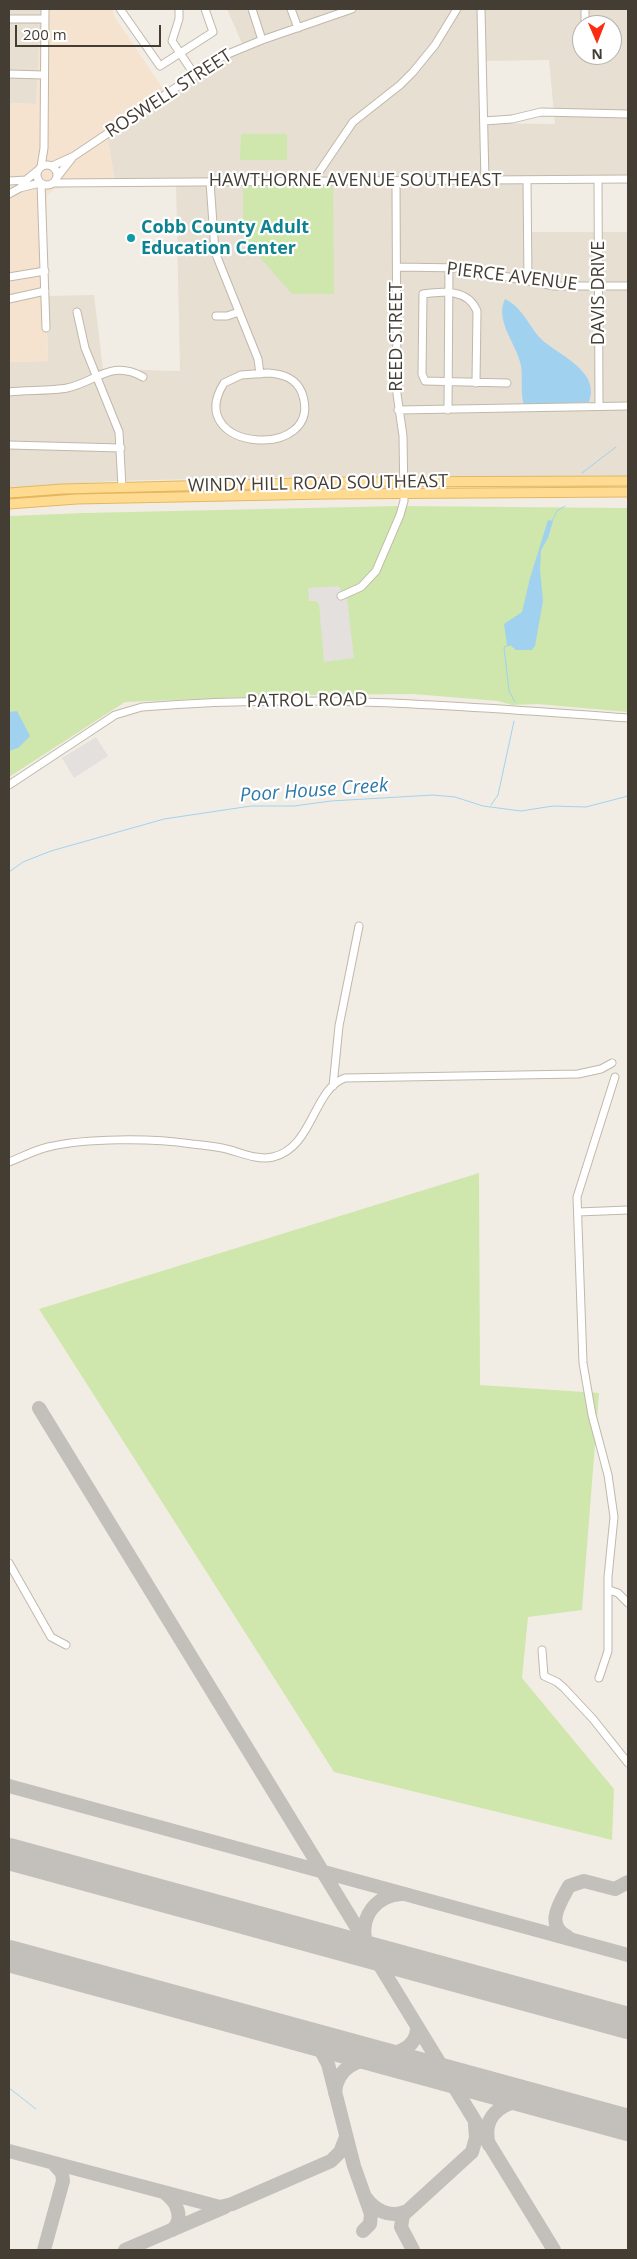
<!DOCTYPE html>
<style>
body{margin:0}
#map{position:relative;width:637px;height:2259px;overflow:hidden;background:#f2ede4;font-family:"Open Sans",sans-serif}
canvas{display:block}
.frame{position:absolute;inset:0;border:10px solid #443d34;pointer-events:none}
.north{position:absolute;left:572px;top:15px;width:50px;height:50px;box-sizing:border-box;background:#fff;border:1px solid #b4b1ae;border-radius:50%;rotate:179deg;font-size:14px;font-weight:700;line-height:20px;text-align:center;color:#443d34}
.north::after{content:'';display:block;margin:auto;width:18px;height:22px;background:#fa2d13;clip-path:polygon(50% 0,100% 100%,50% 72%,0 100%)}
.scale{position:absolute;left:15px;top:25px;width:146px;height:22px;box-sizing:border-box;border:2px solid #443d34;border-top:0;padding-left:6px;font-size:15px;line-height:18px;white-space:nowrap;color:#443d34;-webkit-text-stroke:4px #fff;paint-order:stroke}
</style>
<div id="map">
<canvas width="637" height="2259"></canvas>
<div class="frame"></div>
<div class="north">N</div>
<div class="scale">200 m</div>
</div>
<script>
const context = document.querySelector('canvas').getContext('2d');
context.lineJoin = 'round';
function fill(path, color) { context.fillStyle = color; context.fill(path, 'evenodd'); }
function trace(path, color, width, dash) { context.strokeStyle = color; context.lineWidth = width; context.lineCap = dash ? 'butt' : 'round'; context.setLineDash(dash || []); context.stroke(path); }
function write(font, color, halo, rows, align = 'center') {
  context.font = font + ' "Open Sans",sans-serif'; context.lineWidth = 4.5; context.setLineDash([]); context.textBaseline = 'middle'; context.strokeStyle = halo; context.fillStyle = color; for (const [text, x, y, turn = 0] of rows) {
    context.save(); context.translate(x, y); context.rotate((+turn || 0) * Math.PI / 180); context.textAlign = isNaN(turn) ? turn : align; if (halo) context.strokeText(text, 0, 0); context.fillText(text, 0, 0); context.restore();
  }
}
fill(new Path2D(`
 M 9,9 L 41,9 L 36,104 L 9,103 Z
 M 227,9 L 628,9 L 628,177 L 529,180 L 530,232 L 628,232 L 628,477 L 315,476 L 115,481 L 9,488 L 9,362 L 48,361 L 46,296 L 94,295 L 103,369 L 180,371 L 176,182 L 115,181 L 107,135 L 166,93 L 244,48 ZM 582,25 L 612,25 L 612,55 L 582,55 ZM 549,60 L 555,124 L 484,123 L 481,61 Z`), '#e6dfd2');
fill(new Path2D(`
 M 41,9 L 113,9 L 114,16 L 166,93 L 107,135 L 115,181 L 54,189 L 47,195 L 45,291 L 48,361 L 9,362 L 9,103 L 36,104 Z`), '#f5e3cf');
fill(new Path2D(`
 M 241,134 L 287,134 L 287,160 L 240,160 Z
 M 243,186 L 333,186 L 334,294 L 292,294 L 243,238 Z
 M 397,506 L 628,508 L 628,712 L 538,704 L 512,705 L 498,701 L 413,694 L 297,695 L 125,702 L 9,777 L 9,516 L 85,513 Z
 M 479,1173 L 480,1385 L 599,1393 L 582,1610 L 528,1617 L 522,1678 L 614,1789 L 612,1840 L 334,1772 L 39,1309 Z`), '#cfe7ac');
fill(new Path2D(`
 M 338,586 L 347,598 L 354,658 L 324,662 L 319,604 L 316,601 L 309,601 L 308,588 Z
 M 96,737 L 108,756 L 74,778 L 62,758 Z`), '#e3e0dd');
fill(new Path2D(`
 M 505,299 C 523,308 528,325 541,339 C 558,355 601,371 589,402 L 524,405 C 520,393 523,379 521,366 C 518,346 494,321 505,299 Z
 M 548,520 L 553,521 L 548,538 L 541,550 L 540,570 L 543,601 L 535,646 L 532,650 L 516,650 L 510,645 L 507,645 L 504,624 L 522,612 L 530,578 Z
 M 17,711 L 30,736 L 18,748 L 9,751 L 9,712 Z`), '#a0d2f0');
trace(new Path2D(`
 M 582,473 L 616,447
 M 552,521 L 557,511 L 565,506
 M 510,645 L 504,647 L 509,691 L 515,702
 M 491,805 L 498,795 L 514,721
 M 9,872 L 23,862 L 51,851 L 164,819 L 251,806 L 294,806 L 331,801 L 433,795 L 455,797 L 483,806 L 521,811 L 553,806 L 586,807 L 628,796
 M 9,2088 L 36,2109`), '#a0d2f0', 1);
trace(new Path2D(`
 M 39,1408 L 554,2250
 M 9,1786 L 628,1955
 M 568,1937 C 544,1925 560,1903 569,1886 L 584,1881 L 615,1889 L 628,1882
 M 366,1943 C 359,1917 376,1895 402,1894
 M 300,2035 L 320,2049 L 328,2064 L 354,2166 L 371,2214 L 370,2224 L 363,2231
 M 375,2056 C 392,2056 418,2049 417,2027
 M 335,2093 C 337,2065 360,2058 384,2058
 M 489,2145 C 480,2112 508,2099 535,2100
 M 9,2151 L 220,2207 L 232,2204 L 331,2161 L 340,2152 L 346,2137
 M 166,2194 C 178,2203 184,2220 172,2230
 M 366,2198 C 375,2210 389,2218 404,2212
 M 44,2250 L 63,2181 L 62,2173 L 53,2163
 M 125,2250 L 225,2207
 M 413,2250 L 401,2227 L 403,2215 L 472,2152 L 476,2138 L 475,2125`), '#c3c0bc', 14);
trace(new Path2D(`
 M 9,1854 L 628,2023
 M 9,1956 L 628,2125`), '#c3c0bc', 32);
const minor = new Path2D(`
 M 120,9 L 160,66 L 213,32 L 205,9
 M 179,9 L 179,19 L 172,41 L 194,74
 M 252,9 L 262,40
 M 291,9 L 298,28
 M 481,9 L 485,181
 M 585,9 L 585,25
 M 9,19 L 45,19
 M 9,74 L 44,75
 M 484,121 L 512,119 L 541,112 L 628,114
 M37 175a10 10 0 1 1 20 0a10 10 0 1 1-20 0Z
 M 52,166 L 74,156 L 223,56 L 262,40 L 352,9
 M 41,167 L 44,148 L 45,9
 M 58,176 L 72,158
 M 527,180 L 528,281
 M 598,180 L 599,406
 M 9,181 L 26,180
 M 313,181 L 353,122 L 400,85 L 413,72 L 435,45 L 457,9
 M 210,182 L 215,252 L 258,359 L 260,374
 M 41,183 L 46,328
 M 54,183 L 628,179
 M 20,188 L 26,180 L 37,171
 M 9,194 L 20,188 L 40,183
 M 397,267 L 462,268 L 554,286 L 628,286
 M 9,277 L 45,271
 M 9,299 L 45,291
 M 77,312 L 85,348 L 119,432 L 122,487
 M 216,316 L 227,316 L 239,312
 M 268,373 C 283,374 296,378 302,393 C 326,462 181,452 224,383 L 241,375 Z
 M 476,383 L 477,311 C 468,289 443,291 423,294 L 422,374 L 425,381 L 507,383
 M 9,392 C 25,390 52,391 67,388 C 96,382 111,359 143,377
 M 398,410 L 628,406
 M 448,410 L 449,268
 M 9,445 L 121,448
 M 341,596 L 361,587 L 376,571 L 400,515 L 404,501 L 403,436 L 397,394 L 396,181
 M 9,785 L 115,715 L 142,707 C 304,693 466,706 628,718
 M 333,1086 L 339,1026 L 359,926
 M 9,1162 C 22,1157 35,1150 48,1147 C 86,1138 152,1138 192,1144 C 202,1145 212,1146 222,1148 C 238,1151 256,1161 273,1157 C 313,1148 313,1089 345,1078 L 578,1074 L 601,1069 L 612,1063
 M 578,1212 L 628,1210
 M 9,1563 L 51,1637 L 66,1645
 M 609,1590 L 618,1593 L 628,1603
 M 542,1650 L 544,1676 L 557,1682 L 564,1688 L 593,1719 L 628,1763
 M 599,1678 L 608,1651 L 608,1577 L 614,1517 L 608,1475 L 592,1415 L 583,1363 L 577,1197 L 615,1077`);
const major = new Path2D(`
 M 9,493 L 62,489 L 335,482 L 628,481
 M 9,504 L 77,499 L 327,494 L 628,492`);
trace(minor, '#c0b8aa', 9);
trace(major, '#e3b761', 11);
trace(minor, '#fff', 7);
trace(major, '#fedb91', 9);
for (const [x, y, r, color] of [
 [131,238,5,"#0f9aa8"]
]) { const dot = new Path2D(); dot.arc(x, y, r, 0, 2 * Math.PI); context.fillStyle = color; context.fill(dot); trace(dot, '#fff', 2); }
write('18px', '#443d34', '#fff', [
 ["ROSWELL STREET",169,94,-33],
 ["HAWTHORNE AVENUE SOUTHEAST",355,181],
 ["PIERCE AVENUE",512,277,7],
 ["DAVIS DRIVE",599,293,-90],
 ["REED STREET",397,337,-90],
 ["WINDY HILL ROAD SOUTHEAST",318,484,-1],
 ["PATROL ROAD",307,701,-1]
]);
write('bold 18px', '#0d838f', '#fff', [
 ["Cobb County Adult",141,228],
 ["Education Center",141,249]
], 'left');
write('italic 19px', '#2d79a8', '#fff', [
 ["Poor House Creek",314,791,-4]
]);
</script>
